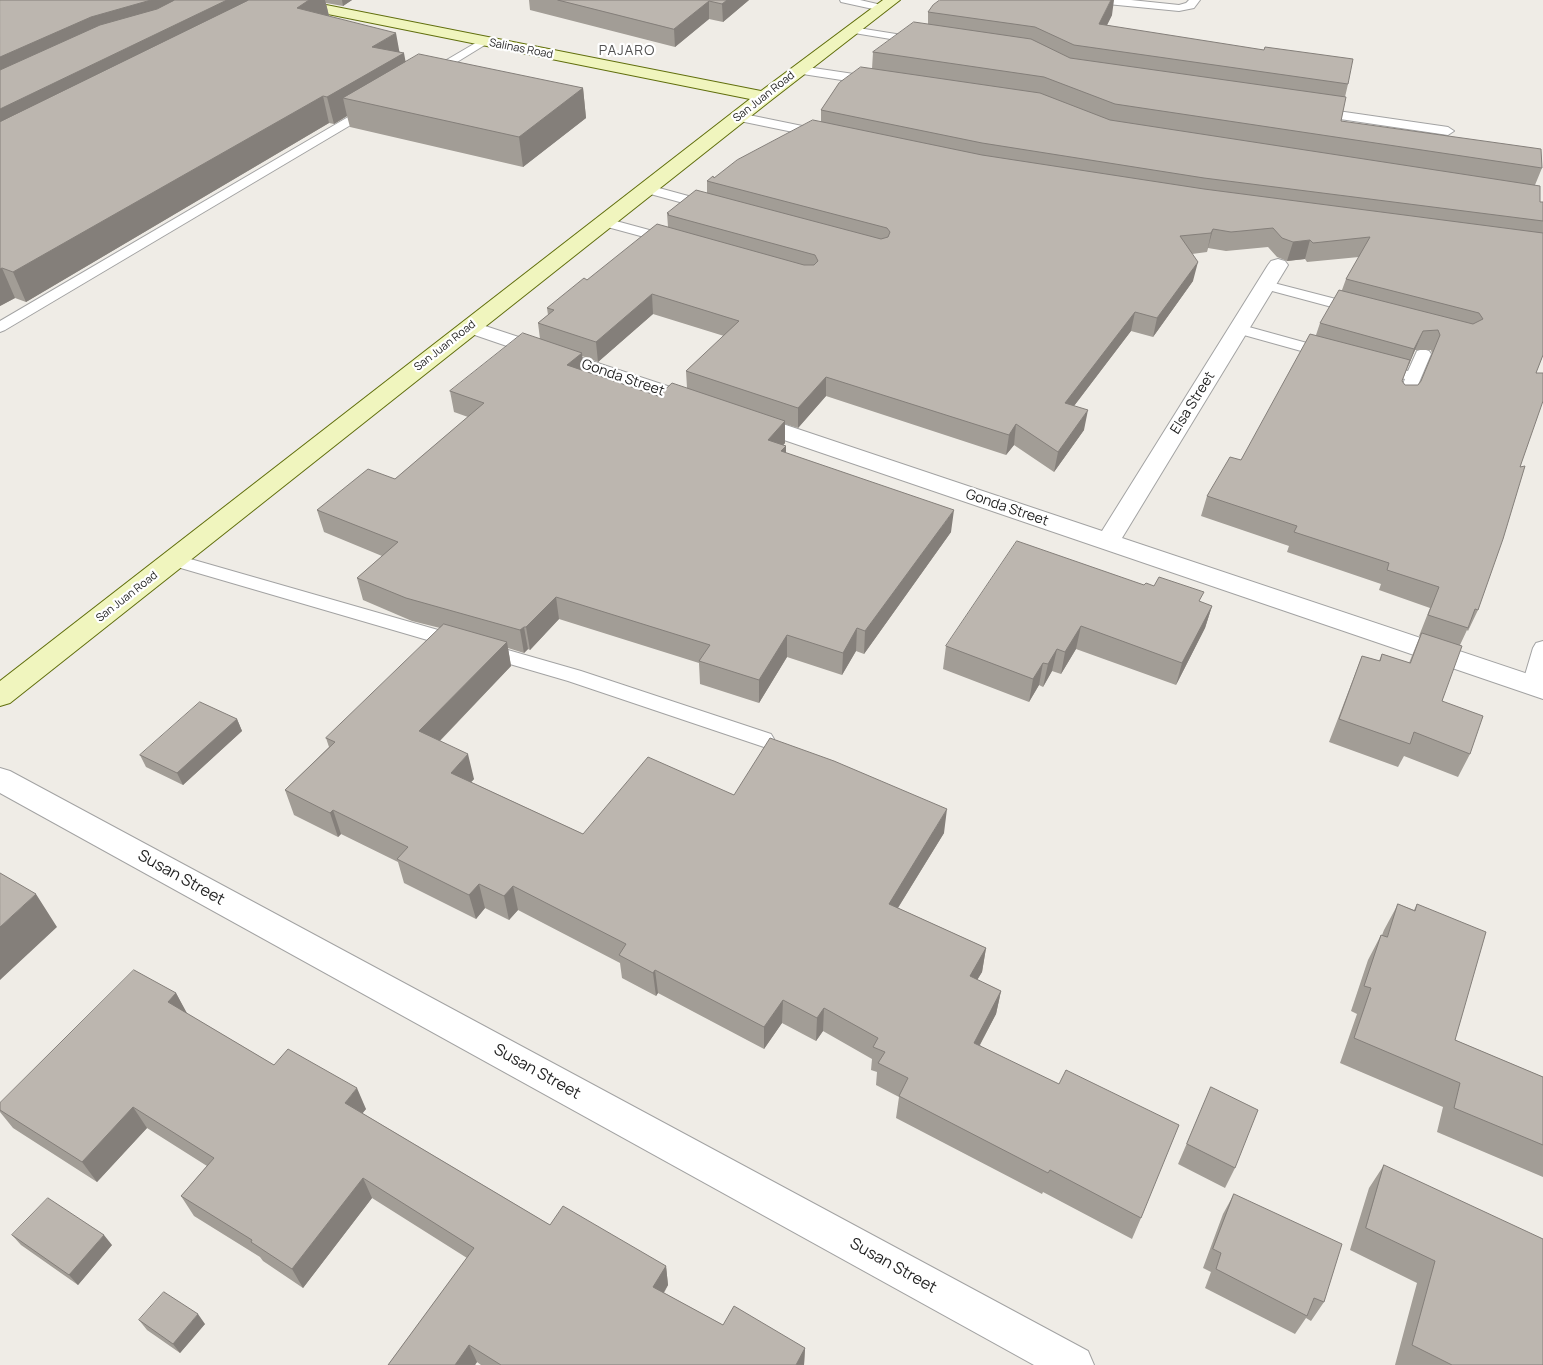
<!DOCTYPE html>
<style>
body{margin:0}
canvas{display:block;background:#efece6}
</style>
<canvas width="1543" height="1365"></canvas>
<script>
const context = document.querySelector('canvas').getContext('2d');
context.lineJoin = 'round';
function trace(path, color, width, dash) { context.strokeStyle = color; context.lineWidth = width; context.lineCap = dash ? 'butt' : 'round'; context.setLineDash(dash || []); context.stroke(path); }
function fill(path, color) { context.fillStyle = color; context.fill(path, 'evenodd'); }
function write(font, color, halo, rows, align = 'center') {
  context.font = font + ' Manrope,sans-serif'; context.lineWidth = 4.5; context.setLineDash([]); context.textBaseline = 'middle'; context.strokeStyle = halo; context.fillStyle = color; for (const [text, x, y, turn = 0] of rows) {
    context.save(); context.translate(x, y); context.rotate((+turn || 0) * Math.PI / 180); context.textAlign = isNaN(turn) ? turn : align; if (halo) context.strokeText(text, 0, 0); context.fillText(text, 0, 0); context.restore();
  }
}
const lane = new Path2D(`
 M 840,0 L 860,0 L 886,6 L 888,8 L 882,11 L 841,2 Z
 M 1092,0 L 1131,0 L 1179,5 L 1186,3 L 1189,0 L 1200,0 L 1194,8 L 1179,11 L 1097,3 Z
 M 852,27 L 921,38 L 927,41 L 921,44 L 848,32 L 846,30 Z
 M 484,38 L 490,41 L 488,43 L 431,78 L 427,79 L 421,75 Z
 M 800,66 L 874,77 L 880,81 L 874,85 L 796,73 L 794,70 Z
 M 372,103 L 378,107 L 376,110 L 5,330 L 0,332 L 0,321 Z
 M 1317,108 L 1448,127 L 1454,131 L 1448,135 L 1313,115 L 1311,112 L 1313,109 Z
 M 739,113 L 822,130 L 828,134 L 822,138 L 735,120 L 733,117 Z
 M 648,185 L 714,203 L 716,206 L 709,210 L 643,192 L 641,189 L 643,186 Z
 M 605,218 L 675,237 L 677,240 L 675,243 L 670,244 L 600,225 L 598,222 Z
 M 1266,281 L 1363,306 L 1366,309 L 1363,312 L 1358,314 L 1261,288 L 1259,285 L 1261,282 Z
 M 1238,324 L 1336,351 L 1338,354 L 1336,357 L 1330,359 L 1233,332 L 1230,329 L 1233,326 Z
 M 1423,349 L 1429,351 L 1431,354 L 1415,392 L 1403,392 L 1401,389 L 1405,379 L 1373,371 L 1371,368 L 1373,365 L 1379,363 L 1408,371 L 1417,351 Z
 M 173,554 L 581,671 L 771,734 L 774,739 L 771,744 L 764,747 L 568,681 L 167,564 L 164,560 L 167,556 Z
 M 1543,641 L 1543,682 L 1539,690 L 1532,692 L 1525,690 L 1522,685 L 1533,648 L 1536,643 Z`);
const street = new Path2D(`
 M 1278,259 L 1285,261 L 1288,265 L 1122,538 L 1543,679 L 1543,699 L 743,426 L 740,421 L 743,416 L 751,414 L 759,416 L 1102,531 L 1268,265 L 1271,261 Z
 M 470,321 L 707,399 L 710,404 L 707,409 L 699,411 L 691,409 L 463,331 L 460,327 L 463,323 Z
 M 0,768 L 10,771 L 1088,1351 L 1094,1365 L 1034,1365 L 0,793 Z`);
const secondary = new Path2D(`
 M 270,0 L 301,0 L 761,91 L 883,0 L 900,0 L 770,101 L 10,703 L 0,706 L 0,681 L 750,99 L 278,4 L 273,3 Z`);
trace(lane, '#a3a3a3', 2);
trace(street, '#a3a3a3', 2);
trace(secondary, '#616f0d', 2);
fill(lane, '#fff');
fill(street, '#fff');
fill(secondary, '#f0f5be');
fill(new Path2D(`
 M 0,0 L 352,0 L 343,6 L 326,3 L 329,16 L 400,52 L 406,62 L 583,88 L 586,118 L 523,167 L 350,127 L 347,116 L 334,124 L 329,123 L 26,302 L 15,298 L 0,306 Z
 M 529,0 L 749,0 L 723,22 L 709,19 L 675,47 L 530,10 Z
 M 928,12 L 1112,15 L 1107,25 L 1348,84 L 1345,97 L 1341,121 L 1542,168 L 1535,185 L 1540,202 L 1543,202 L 1543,355 L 1536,373 L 1520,467 L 1478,610 L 1468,631 L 1467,630 L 1460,645 L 1442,701 L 1470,754 L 1458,777 L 1404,756 L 1398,767 L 1329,742 L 1362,656 L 1379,661 L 1382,654 L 1409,663 L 1420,636 L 1419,636 L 1430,608 L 1379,590 L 1381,584 L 1287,552 L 1289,546 L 1201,516 L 1207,496 L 1241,460 L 1316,335 L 1320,323 L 1342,290 L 1346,279 L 1359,257 L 1307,262 L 1305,259 L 1287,261 L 1277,257 L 1268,247 L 1226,251 L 1208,248 L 1207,252 L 1192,254 L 1193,281 L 1153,337 L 1131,331 L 1074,406 L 1084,430 L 1054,472 L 1014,445 L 1006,455 L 826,396 L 798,428 L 785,424 L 785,443 L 783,445 L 786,453 L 951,532 L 864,654 L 856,651 L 842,675 L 787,657 L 759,703 L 700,684 L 699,663 L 559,619 L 530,650 L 528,649 L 524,653 L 508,648 L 511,666 L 440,741 L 474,779 L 471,782 L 583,834 L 734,795 L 944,833 L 898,908 L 986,948 L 982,972 L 977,980 L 1001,991 L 996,1014 L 980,1045 L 1141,1218 L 1132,1239 L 1043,1192 L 1042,1194 L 896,1118 L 899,1097 L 876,1085 L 877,1072 L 871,1070 L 872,1059 L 823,1031 L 816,1041 L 782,1023 L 764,1049 L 658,993 L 656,996 L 622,978 L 620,963 L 518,910 L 509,920 L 485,908 L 476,919 L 404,883 L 398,862 L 341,834 L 338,837 L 294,815 L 285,790 L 329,747 L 326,738 L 440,628 L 412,621 L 363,600 L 357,578 L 382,556 L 324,532 L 317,510 L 395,479 L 468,417 L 454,412 L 450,391 L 540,339 L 538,323 L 548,315 L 547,308 L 587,280 L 668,227 L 667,213 L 707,193 L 707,181 L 714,178 L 821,122 L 821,110 L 872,69 L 873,52 L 928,24 ZM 653,314 L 724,336 L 686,371 L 687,388 L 658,396 L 584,371 L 582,356 L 598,362 ZM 1415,350 L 1431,350 L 1432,354 L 1421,381 L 1418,385 L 1405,385 L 1402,381 Z
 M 1144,585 L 1201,602 L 1212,606 L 1205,628 L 1176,685 L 1076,649 L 1061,674 L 1052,671 L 1043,687 L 1039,685 L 1029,702 L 943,669 L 946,646 Z
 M 237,719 L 242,731 L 183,785 L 146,767 L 140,755 Z
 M 1398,904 L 1414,910 L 1417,904 L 1455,1040 L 1543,1077 L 1543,1177 L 1437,1132 L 1443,1107 L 1340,1063 L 1357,1014 L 1351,1011 L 1368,960 L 1381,935 L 1382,935 L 1384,930 Z
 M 176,993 L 186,1013 L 274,1065 L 366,1109 L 362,1113 L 550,1225 L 666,1266 L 668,1285 L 664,1293 L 723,1325 L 805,1348 L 804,1365 L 481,1365 L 477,1362 L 475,1365 L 388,1365 L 467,1258 L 372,1198 L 303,1288 L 263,1261 L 260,1257 L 194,1216 L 181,1196 L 207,1166 L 147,1128 L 97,1182 L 13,1128 L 0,1112 L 0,1103 Z
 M 1211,1087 L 1235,1168 L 1225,1188 L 1178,1164 Z
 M 1384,1165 L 1543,1365 L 1395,1365 L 1417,1283 L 1350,1250 L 1369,1188 Z
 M 1234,1194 L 1324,1302 L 1311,1321 L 1306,1318 L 1295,1334 L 1205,1288 L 1211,1272 L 1203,1268 L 1223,1214 Z
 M 12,1235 L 112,1245 L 78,1285 L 21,1245 Z
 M 139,1320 L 205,1324 L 180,1353 L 147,1330 Z`), '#a29d96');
fill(new Path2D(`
 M 151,0 L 211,0 L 0,88 L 0,57 L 91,17 Z
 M 227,0 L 273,0 L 0,142 L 0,109 Z
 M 309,0 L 325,0 L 329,16 L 297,8 Z
 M 342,0 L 352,0 L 343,6 Z
 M 727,0 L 749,0 L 723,22 L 722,4 Z
 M 1111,0 L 1114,0 L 1112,15 L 1095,49 L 1099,24 Z
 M 709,1 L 709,19 L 675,47 L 674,29 Z
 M 396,33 L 400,55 L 404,53 L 409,80 L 343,98 L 347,116 L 334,124 L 327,97 L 372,47 Z
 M 583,88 L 586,118 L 523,167 L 519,137 Z
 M 323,96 L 329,123 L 26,302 L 13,272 Z
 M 1213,229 L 1208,248 L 1207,252 L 1211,233 Z
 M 1310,240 L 1305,259 L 1287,261 L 1293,242 Z
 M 1198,262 L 1193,281 L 1153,337 L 1157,318 Z
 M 2,268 L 15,298 L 0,306 L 0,269 Z
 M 652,294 L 653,314 L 598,362 L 596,342 Z
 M 1135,312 L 1131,331 L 1061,423 L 1065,403 Z
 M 1423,331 L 1407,369 L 1414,349 Z
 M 582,353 L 584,374 L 567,365 Z
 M 826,377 L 826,396 L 798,428 L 798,408 Z
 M 1088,410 L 1084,430 L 1054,472 L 1058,452 Z
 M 785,421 L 785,443 L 768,462 L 768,440 Z
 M 1016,424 L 1014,445 L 1006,455 L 1009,435 Z
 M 786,446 L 786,468 L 781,451 Z
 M 954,510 L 951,532 L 864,654 L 865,631 Z
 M 556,597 L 559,619 L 530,650 L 526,627 Z
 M 1212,606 L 1205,628 L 1176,685 L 1182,663 Z
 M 1081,626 L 1076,649 L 1061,674 L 1065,652 Z
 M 524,627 L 528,649 L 524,653 L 520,630 Z
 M 857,628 L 856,651 L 842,675 L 843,653 Z
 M 787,635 L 787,657 L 759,703 L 759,680 Z
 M 507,642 L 511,666 L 425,756 L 419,731 Z
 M 1057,649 L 1052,671 L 1043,687 L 1048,664 Z
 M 1043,663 L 1039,685 L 1029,702 L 1033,679 Z
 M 237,719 L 242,731 L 183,785 L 177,773 Z
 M 468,754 L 474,779 L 457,797 L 451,773 Z
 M 947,809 L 944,833 L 886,927 L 889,904 Z
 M 333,810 L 341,834 L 338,837 L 330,813 Z
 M 479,884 L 485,908 L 476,919 L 469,895 Z
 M 513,886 L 518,910 L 509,920 L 504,896 Z
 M 36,894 L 57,927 L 0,980 L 0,927 Z
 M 986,948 L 982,972 L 965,1000 L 970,976 Z
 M 655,970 L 658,993 L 656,996 L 653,973 Z
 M 1001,991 L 996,1014 L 969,1065 L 974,1043 Z
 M 176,993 L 188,1015 L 168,1002 Z
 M 783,1000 L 782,1023 L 764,1049 L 764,1027 Z
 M 824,1008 L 823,1031 L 816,1041 L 817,1018 Z
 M 357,1088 L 366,1109 L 354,1124 L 345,1103 Z
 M 133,1107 L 147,1128 L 97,1182 L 82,1162 Z
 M 363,1178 L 372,1198 L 303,1288 L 292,1269 Z
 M 104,1235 L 112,1245 L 78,1285 L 69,1275 Z
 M 666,1266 L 668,1285 L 656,1305 L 653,1287 Z
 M 198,1314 L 205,1324 L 180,1353 L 173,1344 Z
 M 469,1345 L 477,1362 L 475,1365 L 455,1365 Z
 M 805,1348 L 804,1365 L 796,1365 Z`), '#847f7a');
const building = new Path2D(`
 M 0,0 L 151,0 L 91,17 L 0,57 Z
 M 175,0 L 227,0 L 0,109 L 0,70 L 100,25 L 157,9 Z
 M 249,0 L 309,0 L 297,8 L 396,33 L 372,47 L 404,53 L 327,97 L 323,96 L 13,272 L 2,268 L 0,269 L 0,122 Z
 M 558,0 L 727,0 L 722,4 L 709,1 L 674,29 Z
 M 940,0 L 1111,0 L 1099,24 L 1264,50 L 1265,47 L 1353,59 L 1348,84 L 1074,45 L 1035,27 L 928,12 L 933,5 Z
 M 914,22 L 1031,39 L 1070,58 L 1346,97 L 1341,121 L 1541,149 L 1542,168 L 1115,104 L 1044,77 L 873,52 Z
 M 419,54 L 583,88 L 519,137 L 343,98 Z
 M 861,67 L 1040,93 L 1110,120 L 1540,186 L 1540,202 L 1543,202 L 1543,221 L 1204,178 L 982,143 L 821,110 L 839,83 Z
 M 813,120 L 982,155 L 1204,189 L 1543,233 L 1543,355 L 1536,373 L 1543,373 L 1543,401 L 1520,467 L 1525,466 L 1503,539 L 1478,610 L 1475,609 L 1468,628 L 1428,615 L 1439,587 L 1387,570 L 1389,563 L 1294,532 L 1297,526 L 1207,496 L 1230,457 L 1241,460 L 1310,334 L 1410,360 L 1402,381 L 1405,385 L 1418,385 L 1421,381 L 1440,335 L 1438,330 L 1423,331 L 1414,349 L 1320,323 L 1339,290 L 1473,324 L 1483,319 L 1479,313 L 1346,279 L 1370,237 L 1313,243 L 1310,240 L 1293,242 L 1282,238 L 1273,228 L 1231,232 L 1213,229 L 1211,233 L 1180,236 L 1198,262 L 1157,318 L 1135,312 L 1065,403 L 1088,410 L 1058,452 L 1016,424 L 1009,435 L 826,377 L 798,408 L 686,371 L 739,321 L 652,294 L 596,342 L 538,323 L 554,310 L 547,308 L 584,278 L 587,280 L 657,224 L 804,265 L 814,265 L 818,261 L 815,255 L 668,215 L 669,214 L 667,213 L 696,190 L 881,239 L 888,237 L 890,232 L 887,228 L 707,181 L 713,176 L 714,178 L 737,160 Z
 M 523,333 L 582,353 L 567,365 L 658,396 L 672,383 L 785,421 L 768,440 L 786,446 L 781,451 L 954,510 L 865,631 L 857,628 L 843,653 L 787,635 L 759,680 L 699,661 L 710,645 L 556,597 L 526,627 L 524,627 L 520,630 L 406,598 L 357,578 L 398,542 L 317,510 L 368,469 L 395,479 L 484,403 L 450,391 Z
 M 1017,541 L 1144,585 L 1146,583 L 1154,586 L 1159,577 L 1204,592 L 1199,601 L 1212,606 L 1182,663 L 1081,626 L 1065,652 L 1057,649 L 1048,664 L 1043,663 L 1033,679 L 946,646 Z
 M 444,624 L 507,642 L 419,731 L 468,754 L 451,773 L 583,834 L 648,757 L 734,795 L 770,738 L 834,761 L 947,809 L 889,904 L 986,948 L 970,976 L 1001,991 L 974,1043 L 1059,1084 L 1066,1070 L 1179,1125 L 1141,1218 L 1050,1170 L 1048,1173 L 899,1096 L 908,1078 L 878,1063 L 885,1052 L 873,1047 L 878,1038 L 824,1008 L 817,1018 L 783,1000 L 764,1027 L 655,970 L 653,973 L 619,955 L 626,944 L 513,886 L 504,896 L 479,884 L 469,895 L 397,859 L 408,847 L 333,810 L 330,813 L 285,790 L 335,742 L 326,738 Z
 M 1422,633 L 1462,646 L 1442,701 L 1483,716 L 1470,754 L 1414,732 L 1410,744 L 1339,719 L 1362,656 L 1380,661 L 1382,654 L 1410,663 Z
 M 200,702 L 237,719 L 177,773 L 140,755 Z
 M 0,873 L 36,894 L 0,927 Z
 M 1398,904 L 1415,911 L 1417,904 L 1486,932 L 1455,1040 L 1543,1077 L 1543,1145 L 1454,1108 L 1460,1083 L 1354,1038 L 1371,988 L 1364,986 L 1381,935 L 1387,937 Z
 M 134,970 L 176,993 L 168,1002 L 274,1065 L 288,1049 L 357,1088 L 345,1103 L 550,1225 L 563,1206 L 666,1266 L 653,1287 L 723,1325 L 734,1306 L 805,1348 L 796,1365 L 501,1365 L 469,1345 L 455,1365 L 388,1365 L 474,1248 L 363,1178 L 292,1269 L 251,1242 L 252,1240 L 181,1196 L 214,1158 L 133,1107 L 82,1162 L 0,1110 L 0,1103 Z
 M 1211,1087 L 1258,1110 L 1235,1168 L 1187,1144 Z
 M 1384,1165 L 1543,1239 L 1543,1365 L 1452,1365 L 1412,1345 L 1435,1261 L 1366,1228 Z
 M 1234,1194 L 1342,1244 L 1324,1302 L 1314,1298 L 1307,1316 L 1216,1269 L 1221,1253 L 1213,1249 Z
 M 48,1198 L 104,1235 L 69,1275 L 12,1235 Z
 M 164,1292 L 198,1314 L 173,1344 L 139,1320 Z`);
fill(building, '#bcb6af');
trace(building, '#847f7a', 1);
write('11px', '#1f1f1f', '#fff', [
 ["Salinas Road",521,49,11],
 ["San Juan Road",764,97,-38],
 ["San Juan Road",445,346,-38],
 ["San Juan Road",127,597,-38]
]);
context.letterSpacing = '1px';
write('14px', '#525252', '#fff', [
 ["PAJARO",627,51]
]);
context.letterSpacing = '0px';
write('14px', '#1f1f1f', '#fff', [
 ["Gonda Street",623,378,19],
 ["Elsa Street",1193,403,-58],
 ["Gonda Street",1007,508,19]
]);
write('16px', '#1f1f1f', '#fff', [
 ["Susan Street",181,878,29],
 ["Susan Street",537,1072,29],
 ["Susan Street",893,1266,29]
]);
</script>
